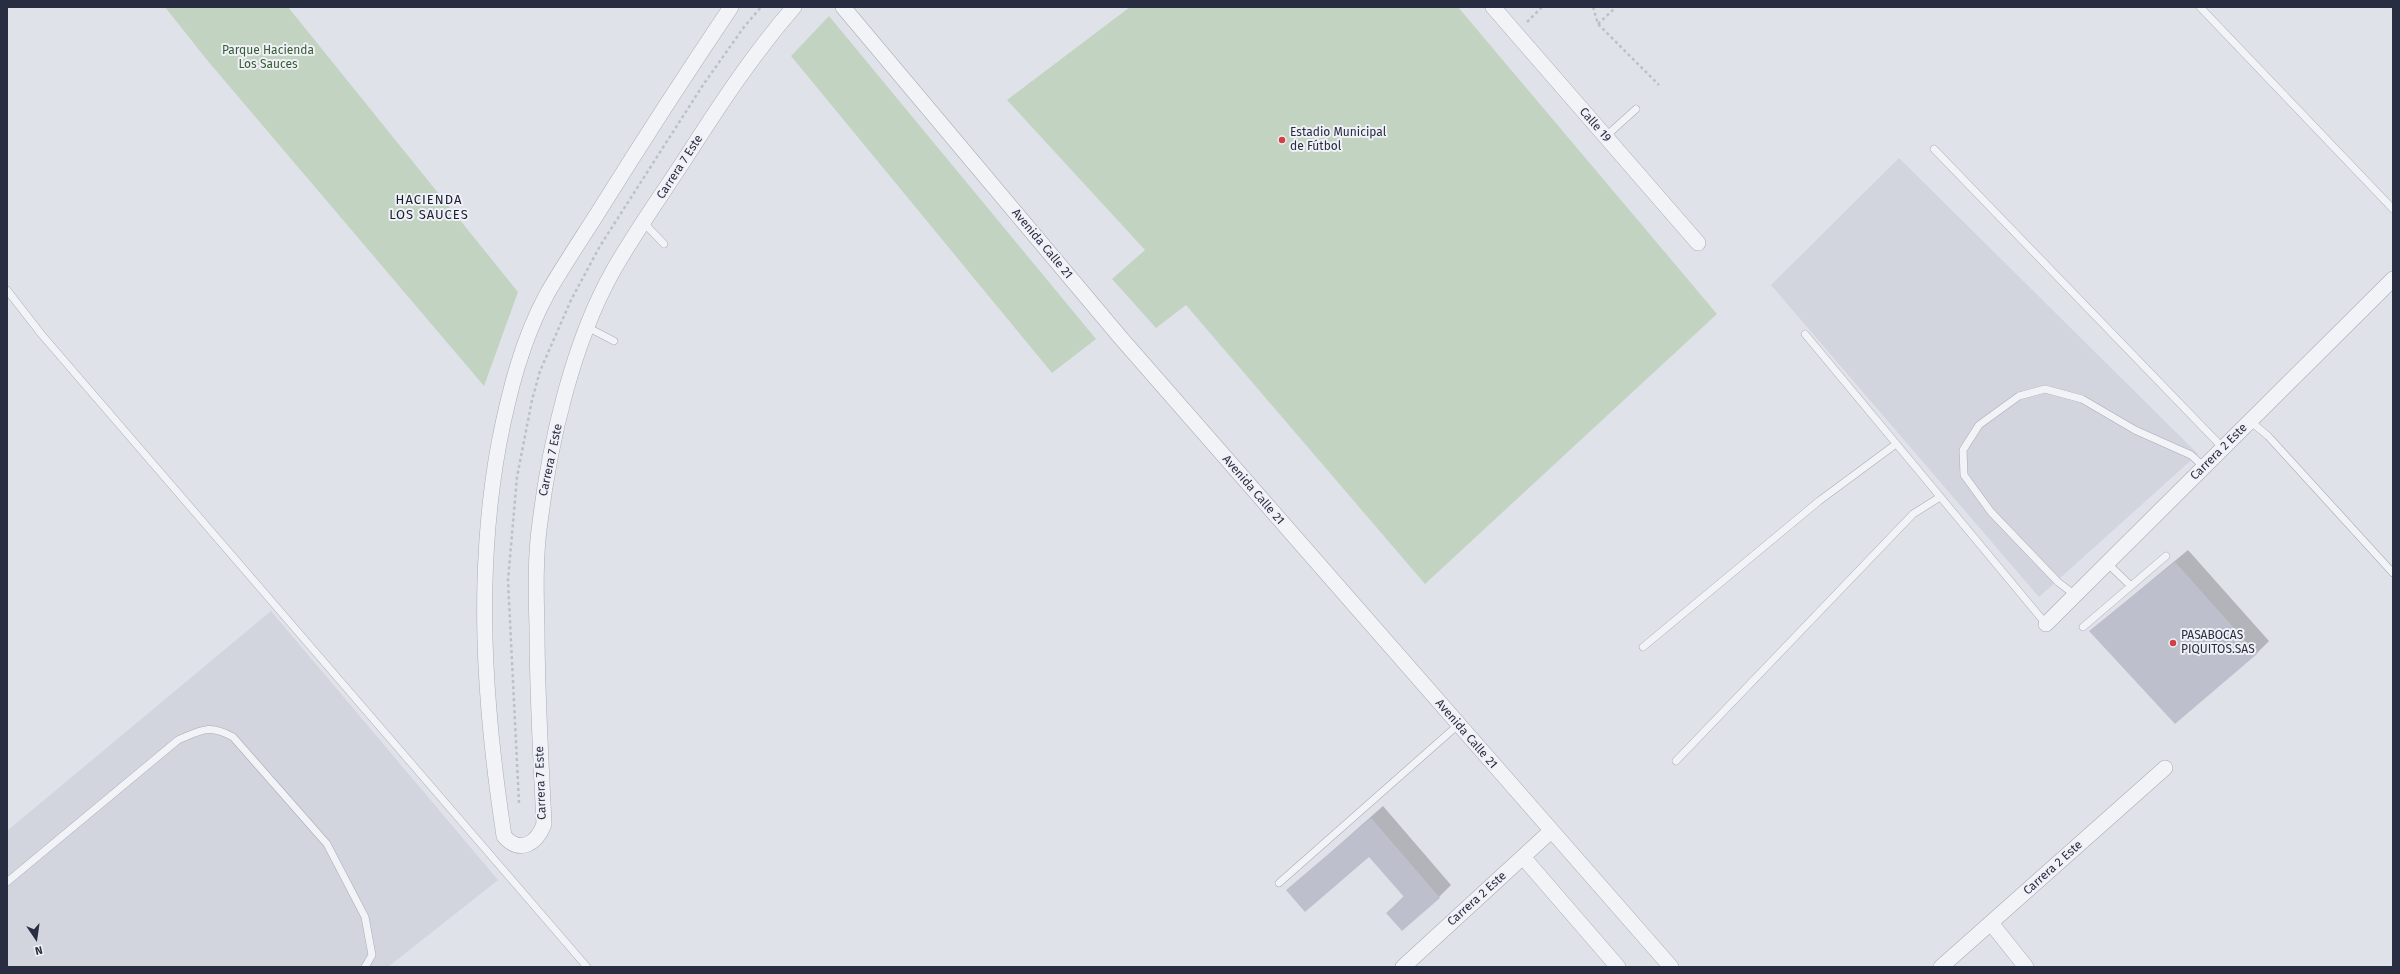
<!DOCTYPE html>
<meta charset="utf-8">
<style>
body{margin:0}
#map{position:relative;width:2400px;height:974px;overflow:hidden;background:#e0e2e9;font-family:"Fira Sans",sans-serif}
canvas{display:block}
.frame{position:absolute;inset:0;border:8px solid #282d41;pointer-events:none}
.north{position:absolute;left:16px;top:918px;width:40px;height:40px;-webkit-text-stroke:3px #eff1f6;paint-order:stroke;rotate:167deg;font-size:11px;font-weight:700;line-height:16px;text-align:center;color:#282d41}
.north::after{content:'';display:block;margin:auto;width:14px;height:18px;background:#282d41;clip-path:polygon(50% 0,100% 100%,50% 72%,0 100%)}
</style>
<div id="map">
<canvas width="2400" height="974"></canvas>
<div class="frame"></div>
<div class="north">N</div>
</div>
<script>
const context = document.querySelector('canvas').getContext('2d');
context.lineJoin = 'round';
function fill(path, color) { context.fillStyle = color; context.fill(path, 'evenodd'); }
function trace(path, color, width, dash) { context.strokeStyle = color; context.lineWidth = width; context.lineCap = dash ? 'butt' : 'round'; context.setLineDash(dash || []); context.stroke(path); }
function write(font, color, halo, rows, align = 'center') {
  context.font = font + ' "Fira Sans",sans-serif'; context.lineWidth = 4; context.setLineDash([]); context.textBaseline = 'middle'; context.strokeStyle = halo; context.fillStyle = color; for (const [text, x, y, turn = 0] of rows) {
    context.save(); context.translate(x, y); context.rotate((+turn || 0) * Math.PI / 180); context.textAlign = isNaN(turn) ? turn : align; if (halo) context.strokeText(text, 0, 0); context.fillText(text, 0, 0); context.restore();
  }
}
fill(new Path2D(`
 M 1899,158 L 2198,454 L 2039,597 L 1771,285 Z
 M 271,611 L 498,880 L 388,967 L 7,967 L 7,831 Z`), '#d2d4de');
fill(new Path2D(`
 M 165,7 L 288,7 L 518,292 L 484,386 L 207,60 Z
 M 1130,7 L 1458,7 L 1717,314 L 1425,584 L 1186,305 L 1156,328 L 1112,279 L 1145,250 L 1007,100 Z
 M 829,16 L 1096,339 L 1052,373 L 791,56 Z`), '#c2d3c1');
fill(new Path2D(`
 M 2188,550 L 2269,641 L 2256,654 L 2090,631 Z
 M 1383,806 L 1451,885 L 1439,897 L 1387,913 L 1404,896 L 1369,856 L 1288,890 Z`), '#0003');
fill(new Path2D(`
 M 2175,562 L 2257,654 L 2175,724 L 2089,631 Z
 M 1371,818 L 1440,898 L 1402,931 L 1386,913 L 1404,897 L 1369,857 L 1305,912 L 1286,890 Z`), '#bdc0cc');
const service = new Path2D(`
 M 2200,7 L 2393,209
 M 1605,137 L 1636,109
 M 1934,149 L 2223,448
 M 643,222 L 664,244
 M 7,290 L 42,335 L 587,967
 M 587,327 L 614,341
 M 1805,334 L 2046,624
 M 2250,421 L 2268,436 L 2393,573
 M 2107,563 L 2131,586
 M 2075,595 L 2058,582 L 1991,512 L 1964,475 L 1963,450 L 1979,425 L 2019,396 L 2045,389 L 2082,399 L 2135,430 L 2191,455 L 2204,467
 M 2083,627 L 2166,556
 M 1643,647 L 1819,501 L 1896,444
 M 1676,761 L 1913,514 L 1940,497
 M 7,882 L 178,740 C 202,730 209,724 233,737 L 327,844 L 365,917 L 372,955 L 365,967
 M 1279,883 L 1458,725`);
const minor = new Path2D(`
 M 731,7 C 686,74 642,142 599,211 C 582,238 563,266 547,294 C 522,340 509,392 499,443 C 475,574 484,705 504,836 C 520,855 537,843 544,824 C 541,759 537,694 537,628 C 536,593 535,557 540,522 C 550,441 573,342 613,271 C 635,232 661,196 685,159 C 719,106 753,54 794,7
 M 843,7 L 1120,337 L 1671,967
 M 1493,7 L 1698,243
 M 2046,624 L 2393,279
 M 1523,857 L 1618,967
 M 1991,923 L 2026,967
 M 1403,967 L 1551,831
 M 1941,967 L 2165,768`);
trace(service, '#a9acb7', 8);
trace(minor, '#a9acb7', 16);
trace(new Path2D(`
 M 1593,7 L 1598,24 L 1659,85
 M 1527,22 L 1542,7
 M 1598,24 L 1616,7
 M 519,803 L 508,580 L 517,477 L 532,400 L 540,371 L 571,300 L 600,246 L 703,85 L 744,27 L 761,7`), '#bdc0c8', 2.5, [3, 3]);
trace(service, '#f2f3f7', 7);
trace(minor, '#f2f3f7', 15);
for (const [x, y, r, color] of [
 [1282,140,4,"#d04242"],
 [2173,643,4,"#d04242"]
]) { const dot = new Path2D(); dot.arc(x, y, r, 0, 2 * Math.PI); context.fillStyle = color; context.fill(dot); trace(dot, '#eff1f6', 1.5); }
write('12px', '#375c35', '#eff1f6', [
 ["Parque Hacienda",268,51],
 ["Los Sauces",268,65]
]);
write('12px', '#282d41', '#eff1f6', [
 ["Calle 19",1595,125,49],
 ["Carrera 7 Este",680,167,-57],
 ["Avenida Calle 21",1042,244,50],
 ["Carrera 2 Este",2219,452,-45],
 ["Carrera 7 Este",551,460,-78],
 ["Avenida Calle 21",1253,490,49],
 ["Avenida Calle 21",1466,734,49],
 ["Carrera 7 Este",541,783,-92],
 ["Carrera 2 Este",2053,868,-42],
 ["Carrera 2 Este",1477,899,-42]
]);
write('12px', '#282d41', '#eff1f6', [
 ["Estadio Municipal",1290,133],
 ["de Fútbol",1290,147],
 ["PASABOCAS",2181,636],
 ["PIQUITOS.SAS",2181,650]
], 'left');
context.letterSpacing = '1px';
write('13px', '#1a1f31', '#eff1f6', [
 ["HACIENDA",429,200],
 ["LOS SAUCES",429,215]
]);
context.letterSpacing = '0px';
</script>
